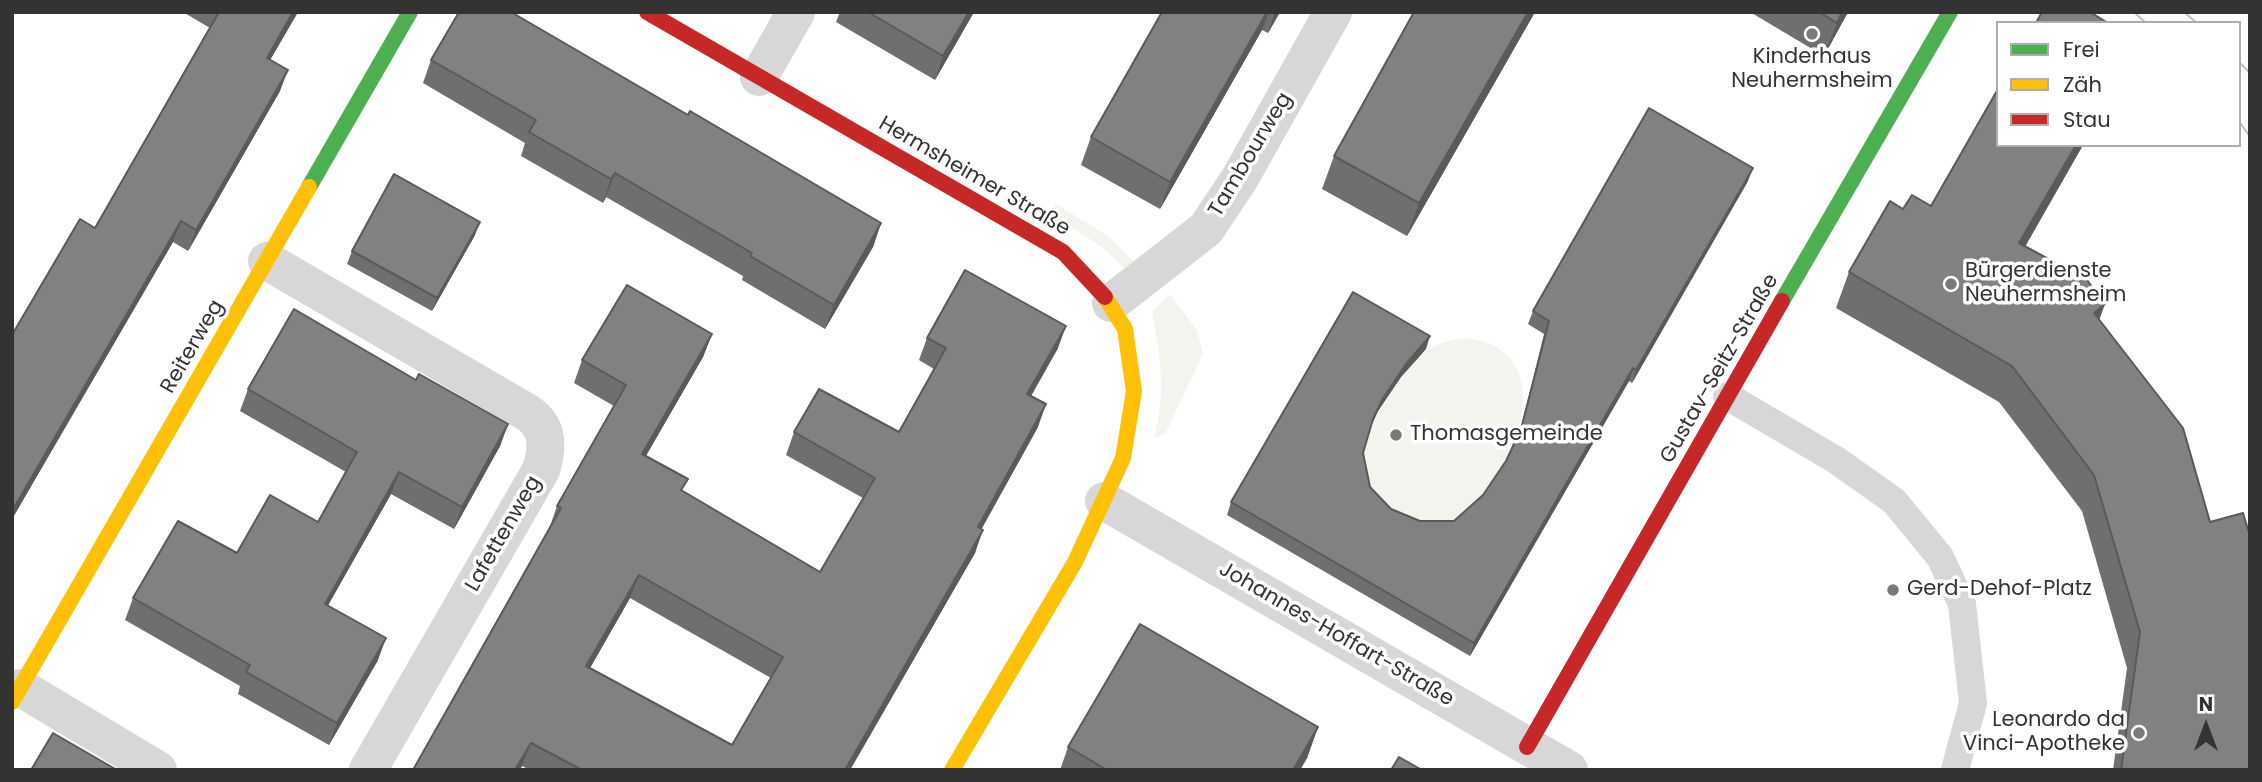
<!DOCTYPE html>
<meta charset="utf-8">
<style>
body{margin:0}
#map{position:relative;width:2262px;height:782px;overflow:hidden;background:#fff;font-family:Poppins,sans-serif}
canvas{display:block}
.frame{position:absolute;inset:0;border:14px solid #333;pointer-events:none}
.legend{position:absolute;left:1996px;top:21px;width:245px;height:126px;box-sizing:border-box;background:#fff;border:2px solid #adadad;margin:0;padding:9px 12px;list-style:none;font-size:21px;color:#333}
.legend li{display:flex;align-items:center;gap:14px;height:35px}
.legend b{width:35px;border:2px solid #adadad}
.north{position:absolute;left:2171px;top:691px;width:70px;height:70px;-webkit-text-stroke:5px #fff;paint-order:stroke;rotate:0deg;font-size:19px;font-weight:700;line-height:28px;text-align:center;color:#333}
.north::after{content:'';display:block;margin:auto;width:24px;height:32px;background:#333;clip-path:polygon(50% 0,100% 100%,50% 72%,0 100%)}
</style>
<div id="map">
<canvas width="2262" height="782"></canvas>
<div class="frame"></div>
<ul class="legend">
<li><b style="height:9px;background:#4caf50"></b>Frei</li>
<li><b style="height:9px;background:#ffc107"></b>Zäh</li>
<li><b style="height:9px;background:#c62828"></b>Stau</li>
</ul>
<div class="north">N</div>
</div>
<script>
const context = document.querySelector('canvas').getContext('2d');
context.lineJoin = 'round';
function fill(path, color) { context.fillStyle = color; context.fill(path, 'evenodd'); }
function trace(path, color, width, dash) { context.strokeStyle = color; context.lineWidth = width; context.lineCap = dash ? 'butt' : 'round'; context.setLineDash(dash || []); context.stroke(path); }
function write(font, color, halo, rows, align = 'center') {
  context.font = font + ' Poppins,sans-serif'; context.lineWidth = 7; context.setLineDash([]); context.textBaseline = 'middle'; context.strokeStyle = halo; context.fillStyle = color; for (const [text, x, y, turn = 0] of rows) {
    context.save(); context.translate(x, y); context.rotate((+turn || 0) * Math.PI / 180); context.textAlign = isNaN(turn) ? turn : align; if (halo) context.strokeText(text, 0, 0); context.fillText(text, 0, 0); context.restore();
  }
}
fill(new Path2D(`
 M 1056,204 L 1109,237 L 1135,263 L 1127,271 L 1102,247 L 1049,213 Z
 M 1170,294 L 1197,330 L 1203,354 L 1165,434 L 1154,439 C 1166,392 1161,359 1152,312 Z
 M 1467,338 C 1560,350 1518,461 1478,507 C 1470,517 1458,524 1449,532 L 1366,500 C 1364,490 1361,479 1360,468 C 1359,437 1402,370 1426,351 C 1437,342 1454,340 1467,338 Z`), '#f1f5ed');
trace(new Path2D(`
 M 1727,396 L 1836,460 L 1894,501 L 1940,557 L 1962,604 L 1973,703 L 1955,770`), '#d7d7d7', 28);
trace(new Path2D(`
 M 759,77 L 796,12
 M 267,261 L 528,413 C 549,427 548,448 541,470 L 368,770
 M 1111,303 L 1206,229 L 1240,178 L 1333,12
 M 1104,501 L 1569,770
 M 21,688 L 158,770`), '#d7d7d7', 38);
trace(new Path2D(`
 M 309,187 L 410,12
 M 1782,301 L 1950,12`), '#4caf50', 16);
trace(new Path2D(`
 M 12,702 L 309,187
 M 952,770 L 1075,562 L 1123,458 L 1134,391 L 1125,329 L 1105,297`), '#ffc107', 16);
trace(new Path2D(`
 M 647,12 L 1063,252 L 1105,297
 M 1527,747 L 1782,301`), '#c62828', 16);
trace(new Path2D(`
 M 2134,12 L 2146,23
 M 2184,12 L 2197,23
 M 2239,62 L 2250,73
 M 2239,121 L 2250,137`), '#bebebe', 2);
fill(new Path2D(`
 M 183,12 L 298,12 L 270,60 L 280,91 L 188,251 L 173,242 L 12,519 L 95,228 L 210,28 Z
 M 840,12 L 974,12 L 935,80 L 836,22 Z
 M 1162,12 L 1280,12 L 1268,33 L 1262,30 L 1160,209 L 1081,165 L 1091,137 Z
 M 1535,12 L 1407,236 L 1322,189 L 1334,156 Z
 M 1750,12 L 1848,12 L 1824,56 Z
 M 431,60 L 688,115 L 881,223 L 873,247 L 825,329 L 742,280 L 743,276 L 606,197 L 603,203 L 521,156 L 525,143 L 423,83 Z
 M 1998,145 L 2083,145 L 2025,247 L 2099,319 L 2250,770 L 2113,770 L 2127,668 L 2082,511 L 1999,402 L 1836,308 L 1849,272 L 1903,209 L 1931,206 Z
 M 1748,181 L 1632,383 L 1629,381 L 1470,656 L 1227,515 L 1231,502 L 1426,349 L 1401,377 L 1378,411 L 1371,427 L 1363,453 L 1370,487 L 1391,509 L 1420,521 L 1454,521 L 1483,495 L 1506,461 L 1519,435 L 1544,334 L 1528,324 L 1533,311 Z
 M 475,235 L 432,311 L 347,264 L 352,251 Z
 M 712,334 L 703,357 L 646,456 L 683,491 L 820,572 L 863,498 L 786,455 L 794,432 L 899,432 L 934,369 L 919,360 L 927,338 L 1058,348 L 1031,396 L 1038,427 L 981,529 L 975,553 L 850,770 L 530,770 L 522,766 L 520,770 L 413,770 L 549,529 L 557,506 L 614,406 L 574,383 L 582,360 ZM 630,598 L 771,678 L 732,745 L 590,668 Z
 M 416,380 L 508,424 L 500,446 L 454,529 L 391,494 L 328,605 L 378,660 L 329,745 L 238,694 L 240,686 L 125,620 L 133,598 L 237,553 L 318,522 L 346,472 L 240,411 L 248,389 Z
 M 1318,727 L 1307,758 L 1300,770 L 1060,770 L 1068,747 Z`), '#6f6f6f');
fill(new Path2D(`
 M 293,12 L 298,12 L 259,79 L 267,58 Z
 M 969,12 L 974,12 L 935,80 L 943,56 Z
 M 1267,12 L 1269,12 L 1262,30 L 1160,209 L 1170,182 Z
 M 1275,12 L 1280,12 L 1268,33 Z
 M 1528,12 L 1535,12 L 1407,236 L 1419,203 Z
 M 1842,12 L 1848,12 L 1824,56 L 1837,23 Z
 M 288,70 L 280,91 L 188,251 L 196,230 Z
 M 2076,145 L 2083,145 L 2006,279 L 2019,243 Z
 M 1753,168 L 1748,181 L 1632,383 L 1636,370 Z
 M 615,173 L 606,197 L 603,203 L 611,179 Z
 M 181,221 L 173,242 L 12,519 L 12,511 Z
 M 480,222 L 475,235 L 432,311 L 437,298 Z
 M 881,223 L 873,247 L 825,329 L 834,305 Z
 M 2105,304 L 2092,340 L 2094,313 Z
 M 1066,326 L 1058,348 L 1019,417 L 1027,394 Z
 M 712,334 L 703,357 L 634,476 L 642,454 Z
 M 1430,336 L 1426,349 L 1401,377 L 1378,411 L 1368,432 L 1373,419 L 1383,398 L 1406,364 Z
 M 1633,368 L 1629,381 L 1470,656 L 1474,643 Z
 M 1046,404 L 1038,427 L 970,550 L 978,527 Z
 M 508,424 L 500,446 L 454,529 L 462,507 Z
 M 399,472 L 391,494 L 317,625 L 325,604 Z
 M 983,530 L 975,553 L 850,770 L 845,770 Z
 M 639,575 L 630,598 L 578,689 L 586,666 Z
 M 386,638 L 378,660 L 329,745 L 337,723 Z
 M 1318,727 L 1307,758 L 1300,770 L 1293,770 Z
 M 531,743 L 520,770 L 515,770 Z`), '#5a5a5a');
const building = new Path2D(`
 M 219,12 L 293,12 L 267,58 L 288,70 L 196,230 L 181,221 L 12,511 L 12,335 L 80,219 L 95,228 Z
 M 459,12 L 511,12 L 688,115 L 690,111 L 881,223 L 834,305 L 750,256 L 752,253 L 615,173 L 611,179 L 529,132 L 536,120 L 431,60 Z
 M 868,12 L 969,12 L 943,56 Z
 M 1162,12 L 1267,12 L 1170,182 L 1091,137 Z
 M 1414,12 L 1528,12 L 1419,203 L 1334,156 Z
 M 1819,12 L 1842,12 L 1837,23 Z
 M 2042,12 L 2090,12 L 2108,23 L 2036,23 Z
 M 1998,89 L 1998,145 L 2076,145 L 2019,243 L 2087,280 L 2105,304 L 2094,313 L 2183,428 L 2210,522 L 2243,513 L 2250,536 L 2250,770 L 2121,770 L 2140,632 L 2094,475 L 2012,366 L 1849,272 L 1890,201 L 1903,209 L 1912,195 L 1931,206 Z
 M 1649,108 L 1753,168 L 1636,370 L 1633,368 L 1474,643 L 1231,502 L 1353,292 L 1430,336 L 1406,364 L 1383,398 L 1373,419 L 1363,453 L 1370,487 L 1391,509 L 1420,521 L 1454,521 L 1483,495 L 1506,461 L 1521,429 L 1549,321 L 1533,311 Z
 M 394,174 L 480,222 L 437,298 L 352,251 Z
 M 965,270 L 1066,326 L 1027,394 L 1046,404 L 978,527 L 983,530 L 845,770 L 582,770 L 531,743 L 515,770 L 413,770 L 561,508 L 557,506 L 626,385 L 582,360 L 627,285 L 712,334 L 642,454 L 688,479 L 681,490 L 820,572 L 875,478 L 794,432 L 819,389 L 899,432 L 946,348 L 927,338 ZM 639,575 L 783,657 L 732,745 L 586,666 Z
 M 294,309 L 416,380 L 419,374 L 508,424 L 462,507 L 399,472 L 325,604 L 386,638 L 337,723 L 246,672 L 250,665 L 133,598 L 178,521 L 237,553 L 270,495 L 318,522 L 357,452 L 248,389 Z
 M 1140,624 L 1318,727 L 1293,770 L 1107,770 L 1068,747 Z
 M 53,733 L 117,770 L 31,770 Z
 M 1399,757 L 1422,770 L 1391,770 Z`);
fill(building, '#818181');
trace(building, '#5a5a5a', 2);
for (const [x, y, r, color] of [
 [1812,34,7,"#7a7a7a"],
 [1951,284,7,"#7a7a7a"],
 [1396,435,7,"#7a7a7a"],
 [1893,590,7,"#7a7a7a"],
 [2139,733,7,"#7a7a7a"]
]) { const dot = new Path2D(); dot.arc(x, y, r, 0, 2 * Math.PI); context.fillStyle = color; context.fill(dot); trace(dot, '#fff', 2.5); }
write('21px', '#333', '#fff', [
 ["Kinderhaus",1812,58,"center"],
 ["Neuhermsheim",1812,82,"center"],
 ["Bürgerdienste",1965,272],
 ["Neuhermsheim",1965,296],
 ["Thomasgemeinde",1410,435],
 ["Gerd-Dehof-Platz",1907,590],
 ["Leonardo da",2125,721,"right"],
 ["Vinci-Apotheke",2125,745,"right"]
], 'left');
write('21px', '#333', '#fff', [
 ["Tambourweg",1251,155,-59],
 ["Hermsheimer Straße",974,177,30],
 ["Reiterweg",193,347,-60],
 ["Gustav-Seitz-Straße",1720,369,-60],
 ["Lafettenweg",504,534,-60],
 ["Johannes-Hoffart-Straße",1336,635,30]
]);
</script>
